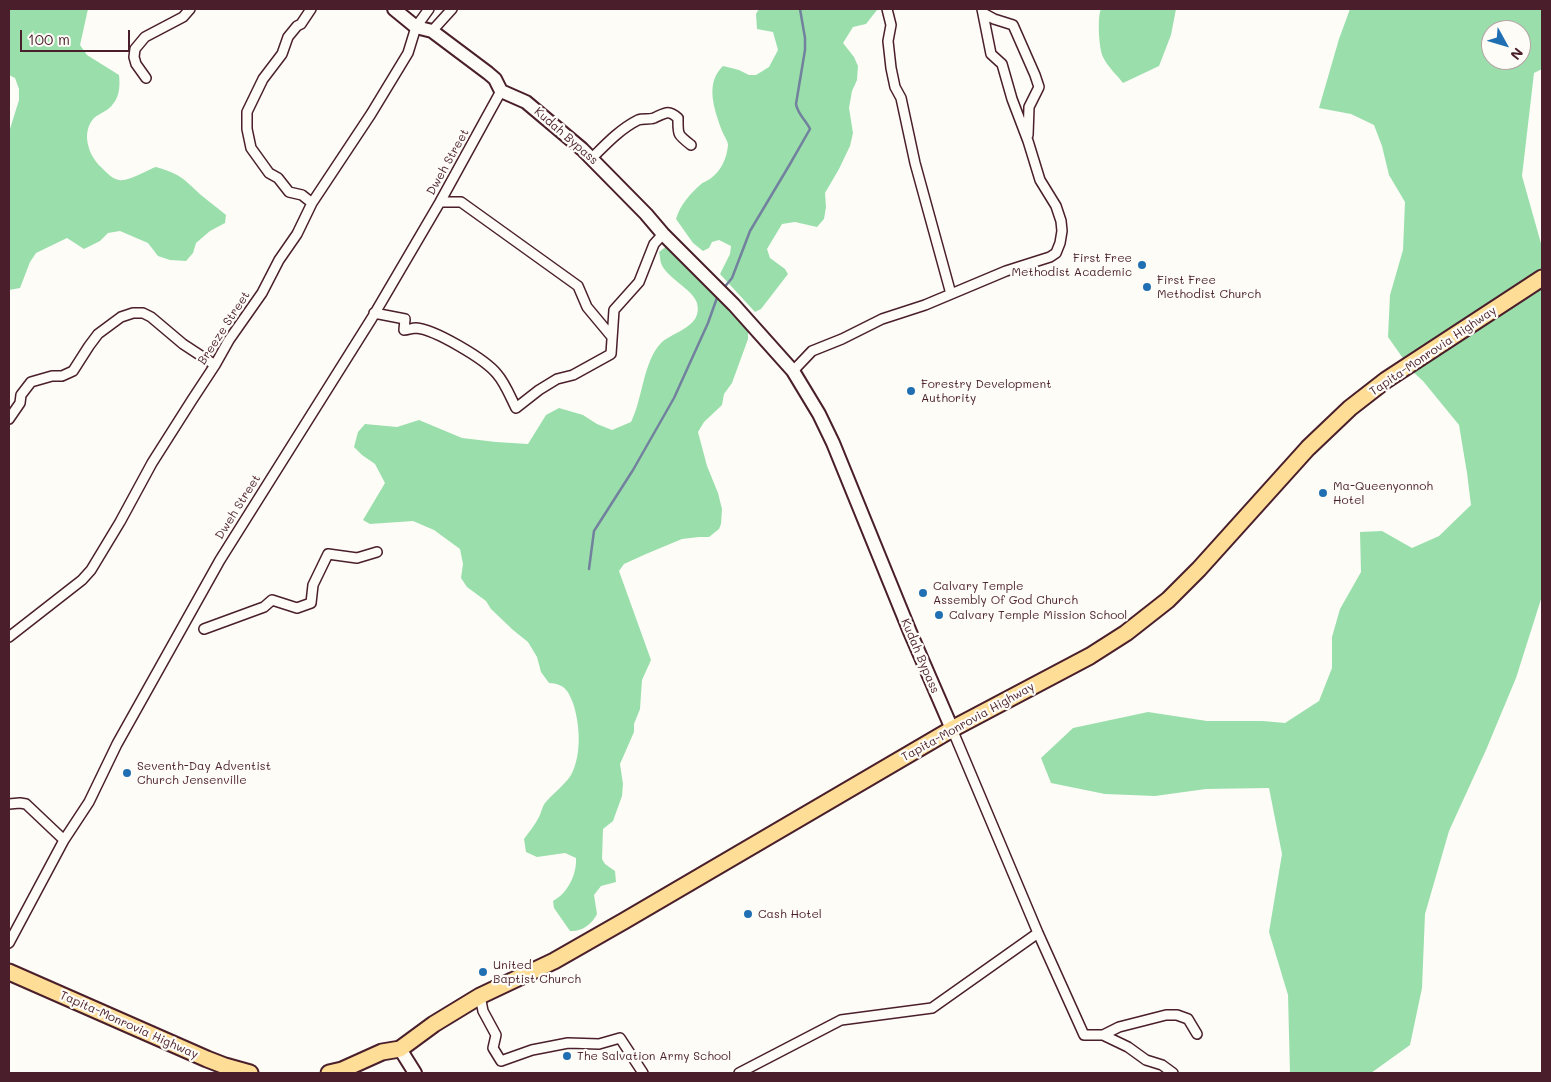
<!DOCTYPE html>
<style>
body{margin:0}
#map{position:relative;width:1551px;height:1082px;overflow:hidden;background:#fdfcf7;font-family:Mali,sans-serif}
canvas{display:block}
.frame{position:absolute;inset:0;border:10px solid #4a1f2b;pointer-events:none}
.north{position:absolute;left:1481px;top:20px;width:50px;height:50px;box-sizing:border-box;background:#fdfcf7;border:1px solid #b5a4a5;border-radius:50%;rotate:129deg;font-size:14px;font-weight:700;line-height:20px;text-align:center;color:#4a1f2b}
.north::after{content:'';display:block;margin:auto;width:18px;height:22px;background:#1f6fb2;clip-path:polygon(50% 0,100% 100%,50% 72%,0 100%)}
.scale{position:absolute;left:20px;top:30px;width:110px;height:22px;box-sizing:border-box;border:2px solid #4a1f2b;border-top:0;padding-left:6px;font-size:15px;line-height:18px;white-space:nowrap;color:#4a1f2b;-webkit-text-stroke:4px #fdfcf7;paint-order:stroke}
</style>
<div id="map">
<canvas width="1551" height="1082"></canvas>
<div class="frame"></div>
<div class="north">N</div>
<div class="scale">100 m</div>
</div>
<script>
const context = document.querySelector('canvas').getContext('2d');
context.lineJoin = 'round';
function fill(path, color) { context.fillStyle = color; context.fill(path, 'evenodd'); }
function trace(path, color, width, dash) { context.strokeStyle = color; context.lineWidth = width; context.lineCap = dash ? 'butt' : 'round'; context.setLineDash(dash || []); context.stroke(path); }
function write(font, color, halo, rows, align = 'center') {
  context.font = font + ' Mali,sans-serif'; context.lineWidth = 4.5; context.setLineDash([]); context.textBaseline = 'middle'; context.strokeStyle = halo; context.fillStyle = color; for (const [text, x, y, turn = 0] of rows) {
    context.save(); context.translate(x, y); context.rotate((+turn || 0) * Math.PI / 180); context.textAlign = isNaN(turn) ? turn : align; if (halo) context.strokeText(text, 0, 0); context.fillText(text, 0, 0); context.restore();
  }
}
fill(new Path2D(`
 M 9,9 L 88,9 L 80,45 L 87,55 L 119,75 C 120,84 120,96 113,104 C 108,111 100,113 94,118 C 81,132 88,155 101,167 C 106,172 112,179 119,180 C 128,182 147,170 156,167 C 180,174 183,178 201,195 C 209,202 218,208 226,215 L 225,223 L 210,231 L 196,243 L 193,253 L 186,261 L 170,260 L 158,256 L 148,243 L 120,231 L 108,233 L 100,241 L 84,249 L 67,238 L 36,253 L 30,262 L 20,288 L 9,290 L 9,132 L 19,100 L 19,89 L 15,78 L 9,75 Z
 M 759,9 L 877,10 L 866,24 L 853,27 L 843,43 L 854,57 L 858,66 L 857,80 L 852,91 L 849,108 L 853,133 L 850,146 L 839,169 L 825,193 L 826,207 L 824,219 L 817,227 L 795,222 L 782,224 L 767,249 L 770,258 L 785,269 L 788,274 L 761,309 L 755,312 L 720,274 L 730,254 L 731,246 L 719,240 L 712,242 L 709,248 L 703,251 L 693,243 L 676,219 C 680,205 690,194 700,185 C 703,182 707,181 710,179 C 721,171 727,158 728,145 C 728,141 724,136 722,131 C 715,111 704,84 723,66 L 739,70 L 749,75 L 756,75 L 769,67 L 778,50 L 773,32 L 757,29 L 756,14 Z
 M 1101,9 L 1176,9 L 1171,35 L 1159,66 L 1123,83 C 1117,75 1107,66 1103,57 C 1099,49 1097,17 1101,9 Z
 M 1350,9 L 1542,9 L 1542,69 L 1534,73 L 1522,176 L 1542,247 L 1542,596 L 1516,678 L 1486,750 L 1449,831 L 1425,914 L 1422,988 L 1410,1045 L 1371,1073 L 1290,1073 L 1288,995 L 1269,932 L 1282,854 L 1269,788 L 1206,789 L 1155,796 L 1105,794 L 1051,783 L 1041,758 L 1073,728 L 1148,712 L 1207,721 L 1263,721 L 1285,723 L 1319,701 L 1332,668 L 1332,637 L 1340,609 L 1361,572 L 1360,532 L 1382,531 L 1412,548 L 1439,536 L 1471,505 L 1467,473 L 1459,425 L 1423,381 L 1412,371 L 1388,337 L 1390,295 L 1403,250 L 1405,202 L 1389,175 L 1382,146 L 1374,125 L 1351,114 L 1319,108 L 1339,39 ZM 1491,30 L 1521,30 L 1521,60 L 1491,60 Z
 M 668,245 L 748,323 L 748,339 L 732,383 L 724,394 L 722,405 L 704,422 L 698,432 L 707,466 L 718,493 L 722,509 L 721,524 L 719,529 L 709,537 L 699,537 L 682,539 L 646,554 L 624,564 L 619,571 L 651,660 L 642,680 L 640,709 L 634,724 L 634,732 L 620,764 L 623,784 L 622,796 L 613,821 L 603,829 L 602,859 L 605,864 L 615,871 L 616,882 L 601,886 L 594,895 L 597,914 C 592,924 582,932 570,931 L 554,908 L 553,901 C 568,893 577,874 576,858 L 565,853 L 537,857 L 526,852 L 524,839 C 529,832 535,825 539,817 C 541,813 542,807 545,803 C 553,793 564,786 571,775 C 582,755 580,724 573,703 C 568,690 564,684 549,683 L 541,672 L 537,657 L 528,642 L 513,630 L 491,609 L 486,601 L 467,587 L 461,578 L 463,564 L 460,549 L 434,530 L 413,521 L 370,524 L 363,520 L 385,483 L 375,464 L 362,455 L 354,447 L 358,432 L 365,424 L 397,427 L 419,420 L 462,438 L 496,442 L 528,444 L 546,415 L 559,408 L 583,415 L 597,424 L 612,430 L 631,422 C 643,398 643,362 661,343 C 674,331 703,327 697,303 C 693,289 666,278 661,263 C 660,260 660,255 659,252 Z`), '#9adfab');
trace(new Path2D(`
 M 723,289 L 732,278 L 750,231 L 790,164 L 810,129 C 806,120 798,115 796,104 L 805,50 L 805,38 L 800,9
 M 589,569 L 594,531 L 633,470 L 674,398 L 708,323 L 718,295`), '#72819e', 2.5);
const street = new Path2D(`
 M 311,9 L 301,24 L 297,26 L 288,37 L 282,54 L 263,79 L 247,112 L 247,129 L 251,148 L 269,173 L 278,178 L 289,192 L 302,195 L 312,203
 M 887,9 L 891,25 L 888,41 L 891,68 L 895,87 L 901,98 L 915,163 L 951,294
 M 983,13 L 994,19 L 1013,25 L 1035,75 L 1039,87 L 1029,107 L 1028,135
 M 432,31 L 452,9
 M 146,78 L 136,64 L 134,57 L 135,49 L 145,37 L 183,17 L 190,9
 M 592,158 C 606,144 620,129 638,120 C 643,118 649,120 654,118 C 665,113 668,109 678,118 C 678,135 677,134 691,145
 M 440,202 L 461,202 L 578,286 L 587,307 L 612,337
 M 374,313 L 405,319 L 404,330 C 408,330 412,328 416,328 C 434,329 485,359 497,374 C 505,383 510,396 516,408 L 539,390 L 557,379 L 573,375 L 611,354 L 614,310 L 639,282 L 654,244 L 663,234
 M 793,371 L 812,351 L 842,339 L 882,319 L 925,305 L 1006,271 L 1050,257 L 1056,253 L 1060,243 L 1062,231 L 1061,221 L 1056,206 L 1040,180 L 1028,141 L 1012,99 L 1002,64 L 991,54 L 982,9
 M 9,419 L 20,403 L 21,395 L 31,382 L 52,376 L 62,376 L 73,371 L 89,346 L 98,334 L 121,317 L 133,313 L 143,313 L 151,317 L 183,344 L 215,365
 M 204,629 L 264,607 L 272,600 L 297,608 L 311,603 L 313,585 L 328,554 L 357,558 L 377,552
 M 9,637 L 82,580 L 91,570 L 120,522 L 152,463 L 192,400 L 215,365 L 229,340 L 262,293 L 279,260 L 297,234 L 312,203 L 371,114 L 408,53 L 416,27 L 429,9
 M 952,729 L 1038,933 L 1084,1035 L 1103,1035 L 1119,1027 L 1166,1015 L 1177,1015 L 1188,1019 L 1197,1034
 M 9,804 L 20,803 L 26,804 L 64,840
 M 9,943 L 64,840 L 89,802 L 117,744 L 220,560 L 372,318 L 440,202 L 501,91
 M 480,996 L 483,1011 L 496,1035 L 493,1048 L 501,1061 L 532,1050 L 568,1043 L 599,1044 L 620,1038 L 643,1073
 M 1103,1035 L 1128,1047 L 1146,1060 L 1162,1065 L 1173,1073
 M 739,1073 L 841,1020 L 932,1008 L 1038,933`);
const secondary = new Path2D(`
 M 394,9 L 416,27 L 432,31 L 488,73 L 495,79 L 501,91 L 526,102 L 582,149 L 646,214 L 663,234 L 734,305 L 793,371 L 819,414 L 833,443 L 910,632 L 952,729
 M 400,1049 L 415,1073`);
const highway = new Path2D(`
 M 9,972 L 207,1059 L 225,1066 L 250,1073
 M 329,1073 L 342,1070 L 382,1052 L 400,1049 L 434,1024 L 480,996 L 554,961 L 624,921 L 952,729 L 1090,656 L 1126,633 L 1168,600 L 1199,569 L 1308,448 L 1350,408 L 1386,380 L 1542,278`);
trace(street, '#4a1f2b', 12);
trace(secondary, '#4a1f2b', 16);
trace(highway, '#4a1f2b', 19);
trace(street, '#fdfcf7', 9);
trace(secondary, '#fdfcf7', 12);
trace(highway, '#fedd96', 15);
for (const [x, y, r, color] of [
 [1142,265,5,"#1f6fb2"],
 [1147,287,5,"#1f6fb2"],
 [911,391,5,"#1f6fb2"],
 [1323,493,5,"#1f6fb2"],
 [923,593,5,"#1f6fb2"],
 [939,615,5,"#1f6fb2"],
 [127,773,5,"#1f6fb2"],
 [748,914,5,"#1f6fb2"],
 [483,972,5,"#1f6fb2"],
 [567,1056,5,"#1f6fb2"]
]) { const dot = new Path2D(); dot.arc(x, y, r, 0, 2 * Math.PI); context.fillStyle = color; context.fill(dot); trace(dot, '#fdfcf7', 2); }
write('12px', '#4a1f2b', '#fdfcf7', [
 ["Kudah Bypass",566,136,41],
 ["Dweh Street",448,162,-61],
 ["Breeze Street",224,328,-57],
 ["Tapita-Monrovia Highway",1433,351,-34],
 ["Dweh Street",238,507,-58],
 ["Kudah Bypass",920,656,67],
 ["Tapita-Monrovia Highway",968,722,-29],
 ["Tapita-Monrovia Highway",129,1025,24]
]);
write('12px', '#4a1f2b', '#fdfcf7', [
 ["First Free",1132,258,"right"],
 ["Methodist Academic",1132,272,"right"],
 ["First Free",1157,280],
 ["Methodist Church",1157,294],
 ["Forestry Development",921,384],
 ["Authority",921,398],
 ["Ma-Queenyonnoh",1333,486],
 ["Hotel",1333,500],
 ["Calvary Temple",933,586],
 ["Assembly Of God Church",933,600],
 ["Calvary Temple Mission School",949,615],
 ["Seventh-Day Adventist",137,766],
 ["Church Jensenville",137,780],
 ["Cash Hotel",758,914],
 ["United",493,965],
 ["Baptist Church",493,979],
 ["The Salvation Army School",577,1056]
], 'left');
</script>
